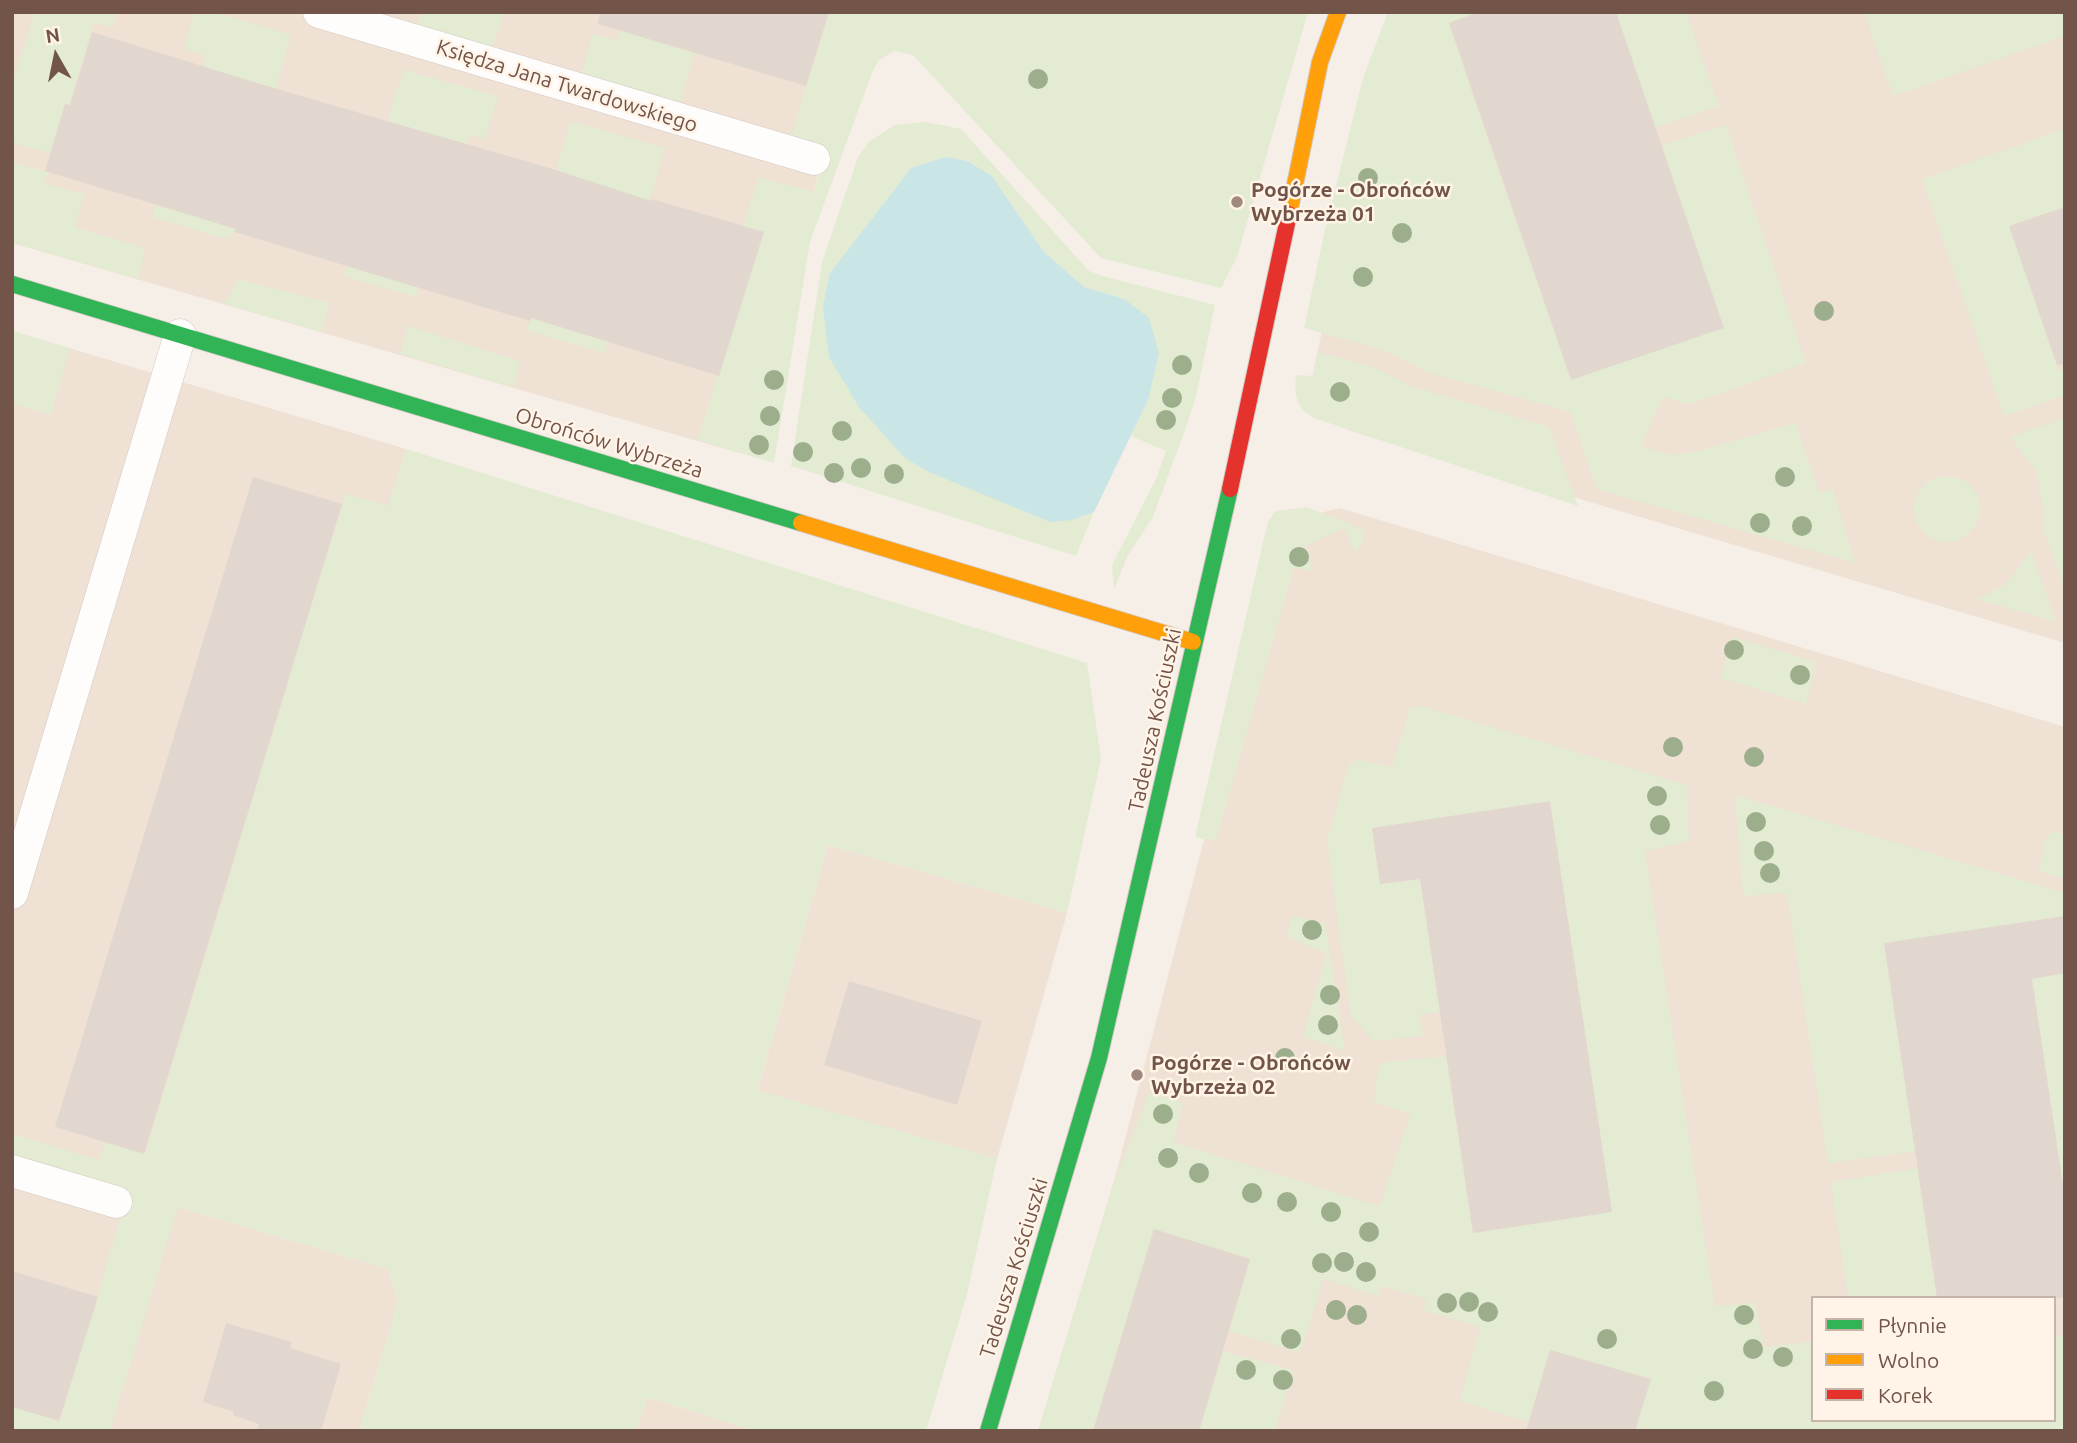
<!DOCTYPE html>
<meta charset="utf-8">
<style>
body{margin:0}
#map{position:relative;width:2077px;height:1443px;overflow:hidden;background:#f6efe7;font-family:Ubuntu,sans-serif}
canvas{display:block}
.frame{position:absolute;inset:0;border:14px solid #725449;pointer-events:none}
.legend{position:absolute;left:1811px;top:1296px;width:245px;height:126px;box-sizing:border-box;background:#fff4e7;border:2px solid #c7b4a8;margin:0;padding:9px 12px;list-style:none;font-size:21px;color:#725449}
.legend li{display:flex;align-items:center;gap:14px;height:35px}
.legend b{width:35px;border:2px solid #c7b4a8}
.north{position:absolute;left:21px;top:21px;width:70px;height:70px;-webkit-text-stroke:5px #fff4e7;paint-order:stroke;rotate:351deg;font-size:19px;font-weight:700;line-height:28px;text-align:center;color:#725449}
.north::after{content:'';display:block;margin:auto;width:24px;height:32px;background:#725449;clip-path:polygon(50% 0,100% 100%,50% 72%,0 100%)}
</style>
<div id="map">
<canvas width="2077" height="1443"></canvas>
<div class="frame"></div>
<ul class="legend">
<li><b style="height:9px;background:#30b455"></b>Płynnie</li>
<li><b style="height:9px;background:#ff9f0a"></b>Wolno</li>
<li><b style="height:9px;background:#e5322d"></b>Korek</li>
</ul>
<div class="north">N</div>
</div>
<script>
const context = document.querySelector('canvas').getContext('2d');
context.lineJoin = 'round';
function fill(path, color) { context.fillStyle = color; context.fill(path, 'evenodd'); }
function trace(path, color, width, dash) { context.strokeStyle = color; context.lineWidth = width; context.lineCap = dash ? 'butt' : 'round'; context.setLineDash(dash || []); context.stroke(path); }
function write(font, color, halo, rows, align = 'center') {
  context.font = font + ' Ubuntu,sans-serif'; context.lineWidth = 5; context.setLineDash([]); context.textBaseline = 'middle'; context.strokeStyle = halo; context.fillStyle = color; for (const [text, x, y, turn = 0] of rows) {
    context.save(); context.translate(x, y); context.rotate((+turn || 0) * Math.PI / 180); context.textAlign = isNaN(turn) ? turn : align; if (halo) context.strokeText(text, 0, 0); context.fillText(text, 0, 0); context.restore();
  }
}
fill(new Path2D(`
 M 12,12 L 865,12 L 739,453 L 12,243 Z
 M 1393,12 L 2065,12 L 2065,643 L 1347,430 L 1311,383 L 1387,21 Z
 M 12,331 L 406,449 L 178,1207 L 388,1269 L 398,1303 L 359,1431 L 12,1431 Z
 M 1340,508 L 2065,727 L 2065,1431 L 1038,1431 L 1114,1181 L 1288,521 ZM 1813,1298 L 2054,1298 L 2054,1420 L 1813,1420 Z
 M 828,845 L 1067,913 L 997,1159 L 757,1091 Z
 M 647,1397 L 755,1431 L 636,1431 Z`), '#efe1d4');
fill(new Path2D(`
 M 35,12 L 117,12 L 112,27 L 94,23 L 71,100 L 182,134 L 206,56 L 184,48 L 195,12 L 214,12 L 291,35 L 257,155 L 368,189 L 403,70 L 498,96 L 485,139 L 469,135 L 446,211 L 578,178 L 556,170 L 570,121 L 665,148 L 632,266 L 743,226 L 759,177 L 814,192 L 826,151 L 790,138 L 827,20 L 803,12 L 1308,12 L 1237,257 L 1221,288 L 1101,258 L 913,55 L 894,51 L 879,60 L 873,70 L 810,242 L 774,463 L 697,440 L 740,308 L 628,274 L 604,353 L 526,330 L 530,321 L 439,220 L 416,297 L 344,276 L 346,266 L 256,164 L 235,232 L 225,239 L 152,217 L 176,137 L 66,104 L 51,153 L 12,143 L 12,84 Z
 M 421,12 L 504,12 L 492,48 L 417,26 Z
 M 625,12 L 707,12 L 679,105 L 582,76 L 593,33 L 618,41 Z
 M 1388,12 L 1479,12 L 1449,23 L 1462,60 L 1484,82 L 1470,87 L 1571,380 L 1723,328 L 1648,150 L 1726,125 L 1806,363 L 1690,404 L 1663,397 L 1641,445 L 1654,451 L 1673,455 L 1695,452 L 1795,423 L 1820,493 L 1833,489 L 1855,563 L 1597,489 L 1570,412 L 1427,372 L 1394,355 L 1370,346 L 1304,328 L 1325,230 L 1363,78 Z
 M 1603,12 L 1686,12 L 1719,106 L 1655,128 Z
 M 1864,12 L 2065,12 L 2065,36 L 1893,96 Z
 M 925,122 L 961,129 L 1089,271 L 1106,277 L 1215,305 L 1195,401 L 1186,427 L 1153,517 L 1128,555 L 1114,589 L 1112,565 L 1156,479 L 1166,451 L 1131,436 L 1148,400 L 1124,299 L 1084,287 L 1044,252 L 992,176 L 967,162 L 945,157 L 911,168 L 830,273 L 1072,520 L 1094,512 L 1076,556 L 791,466 L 822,262 L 858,157 L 870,141 L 895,125 Z
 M 2065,129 L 2065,207 L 2038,310 L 2059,371 L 2065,370 L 2065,395 L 2004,416 L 1922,179 Z
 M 12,162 L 48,172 L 44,184 L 84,194 L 75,227 L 145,248 L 139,279 L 12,243 Z
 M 238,279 L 330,303 L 322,332 L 224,304 Z
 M 408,326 L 520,361 L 513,387 L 400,354 Z
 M 12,331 L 70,348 L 51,415 L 12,403 Z
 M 1318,352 L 1374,367 L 1411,386 L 1549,427 L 1578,506 L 1314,418 C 1296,407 1294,396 1296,375 L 1313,376 Z
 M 2065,418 L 2065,589 L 2043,529 L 2043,508 L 2036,471 L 2010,437 Z
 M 406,449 L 1087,663 L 1101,759 L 1067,913 L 828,845 L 757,1090 L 997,1159 L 967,1294 L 926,1431 L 755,1431 L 647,1397 L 636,1431 L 359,1431 L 398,1303 L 388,1269 L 178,1207 L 110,1431 L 12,1431 L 12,1407 L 60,1420 L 128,1193 L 12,1161 L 12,1134 L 99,1160 L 105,1142 L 145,1154 L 236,855 L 197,843 L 212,792 L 251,804 L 289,680 L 251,668 L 304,629 L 346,494 L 388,506 Z
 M1914 509a33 33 0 1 1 66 0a33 33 0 1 1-66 0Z
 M 1307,507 L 1365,530 L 1361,546 L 1355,552 L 1344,528 L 1304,547 L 1314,571 L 1294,568 L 1216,841 L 1195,837 L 1268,521 L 1276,511 Z
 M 2031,550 L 2056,622 L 1976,599 C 2009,586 2011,578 2031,550 Z
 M 1732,637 L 1816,662 L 1806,704 L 1720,678 Z
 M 1421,706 L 1687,785 L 1689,841 L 1645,851 L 1715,1306 L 1755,1303 L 1764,1347 L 1813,1341 L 1813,1420 L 2054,1420 L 2054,1337 L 2065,1336 L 2065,1431 L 1635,1431 L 1650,1379 L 1550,1350 L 1529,1422 L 1460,1401 L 1480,1327 L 1423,1310 L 1427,1299 L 1381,1286 L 1378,1296 L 1323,1279 L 1302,1349 L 1297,1352 L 1229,1331 L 1250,1259 L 1154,1229 L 1093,1431 L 1038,1431 L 1114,1182 L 1149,1093 L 1183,1103 L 1174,1142 L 1379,1206 L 1411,1114 L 1374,1102 L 1379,1063 L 1446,1056 L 1473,1233 L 1612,1212 L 1550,801 L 1372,828 L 1380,884 L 1420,879 L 1440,1012 L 1419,1015 L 1423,1036 L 1374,1041 L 1351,1017 L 1327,840 L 1349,764 L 1358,760 L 1392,767 L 1410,708 Z
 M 1735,795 L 2065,893 L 2065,932 L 2062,916 L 1884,944 L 1912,1128 L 1921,1151 L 1828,1163 L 1787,893 L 1743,896 Z
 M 2056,832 L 2065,835 L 2065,879 L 2038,871 L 2045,842 L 2051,833 Z
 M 1292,916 L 1325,923 L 1345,1051 L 1303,1037 L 1326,953 L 1287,937 Z
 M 2065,973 L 2065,1198 L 2032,979 Z
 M 1917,1168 L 1937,1298 L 1848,1298 L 1831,1182 Z
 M 1223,1351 L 1293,1370 L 1275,1431 L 1199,1431 Z`), '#e3ebd2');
fill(new Path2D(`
 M 945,157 L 967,161 L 992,176 L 1044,252 L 1084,287 L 1124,299 L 1149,318 L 1159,353 L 1148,400 L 1094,512 L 1072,520 L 1050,522 L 929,472 L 905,458 L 859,407 L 829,357 L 823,307 L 830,273 L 911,168 Z`), '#c9e5e5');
fill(new Path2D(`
 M 600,12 L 829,12 L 806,86 L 598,24 Z
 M 1479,12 L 1616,12 L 1724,328 L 1571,380 L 1449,23 Z
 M 92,32 L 277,89 L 556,170 L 651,201 L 652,199 L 764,232 L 719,376 L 531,318 L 530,321 L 386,278 L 235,232 L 236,229 L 45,171 L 65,104 L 70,105 Z
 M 2065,207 L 2065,364 L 2057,365 L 2009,226 Z
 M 253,477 L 342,504 L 144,1154 L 55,1127 Z
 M 1550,801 L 1612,1212 L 1473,1233 L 1420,879 L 1380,884 L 1372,828 Z
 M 2065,916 L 2065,973 L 2032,979 L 2065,1198 L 2065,1298 L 1937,1298 L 1884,943 Z
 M 849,981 L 982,1021 L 957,1105 L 824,1065 Z
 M 1154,1229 L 1250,1259 L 1199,1431 L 1093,1431 Z
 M 12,1271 L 98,1297 L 59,1421 L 12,1407 Z
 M 226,1323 L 292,1342 L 290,1348 L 341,1364 L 321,1431 L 257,1431 L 259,1424 L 233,1415 L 234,1412 L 203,1402 Z
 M 1550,1350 L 1651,1379 L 1635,1431 L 1526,1431 Z`), '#e2d7cf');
const lane = new Path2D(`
 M 319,12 L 814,159
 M 12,893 L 180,335
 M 12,1171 L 116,1202`);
const fast = new Path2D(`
 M 12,284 L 801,523
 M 988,1431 L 1099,1058 L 1230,489`);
const slow = new Path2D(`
 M 1289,214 L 1320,62 L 1338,12
 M 801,523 L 1193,642`);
const jam = new Path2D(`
 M 1230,489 L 1289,214`);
trace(lane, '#d4cac4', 33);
trace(fast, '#d4cac4', 18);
trace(slow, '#d4cac4', 18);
trace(jam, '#d4cac4', 18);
trace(lane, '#fefdfb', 32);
trace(fast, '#30b455', 16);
trace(slow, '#ff9f0a', 16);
trace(jam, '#e5322d', 16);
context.fillStyle = '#9dae8c';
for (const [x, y] of [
 [1038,79],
 [1368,178],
 [1402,233],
 [1363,277],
 [1824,311],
 [1182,365],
 [774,380],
 [1340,392],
 [1172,398],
 [770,416],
 [1166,420],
 [842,431],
 [759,445],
 [803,452],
 [861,468],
 [834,473],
 [894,474],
 [1785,477],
 [1760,523],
 [1802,526],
 [1299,557],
 [1734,650],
 [1800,675],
 [1673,747],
 [1754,757],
 [1657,796],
 [1756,822],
 [1660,825],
 [1764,851],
 [1770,873],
 [1312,930],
 [1330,995],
 [1328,1025],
 [1285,1058],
 [1163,1114],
 [1168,1158],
 [1199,1173],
 [1252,1193],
 [1287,1202],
 [1331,1212],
 [1369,1232],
 [1344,1262],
 [1322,1263],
 [1366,1272],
 [1469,1302],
 [1447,1303],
 [1336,1310],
 [1488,1312],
 [1357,1315],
 [1744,1315],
 [1291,1339],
 [1607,1339],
 [1753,1349],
 [1783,1357],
 [1246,1370],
 [1283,1380],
 [1714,1391]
]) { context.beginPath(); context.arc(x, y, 10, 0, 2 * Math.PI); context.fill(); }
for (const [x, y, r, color] of [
 [1237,202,7,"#a08a80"],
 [1137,1075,7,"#a08a80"]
]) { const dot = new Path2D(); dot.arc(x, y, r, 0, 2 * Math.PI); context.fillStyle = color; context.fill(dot); trace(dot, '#fff4e7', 2.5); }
write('21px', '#725449', '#fff4e7', [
 ["Księdza Jana Twardowskiego",567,86,17],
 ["Obrońców Wybrzeża",609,443,17],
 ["Tadeusza Kościuszki",1155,720,-78],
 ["Tadeusza Kościuszki",1014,1268,-73]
]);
write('bold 21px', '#725449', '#fff4e7', [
 ["Pogórze - Obrońców",1251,190],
 ["Wybrzeża 01",1251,214],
 ["Pogórze - Obrońców",1151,1063],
 ["Wybrzeża 02",1151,1087]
], 'left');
</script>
